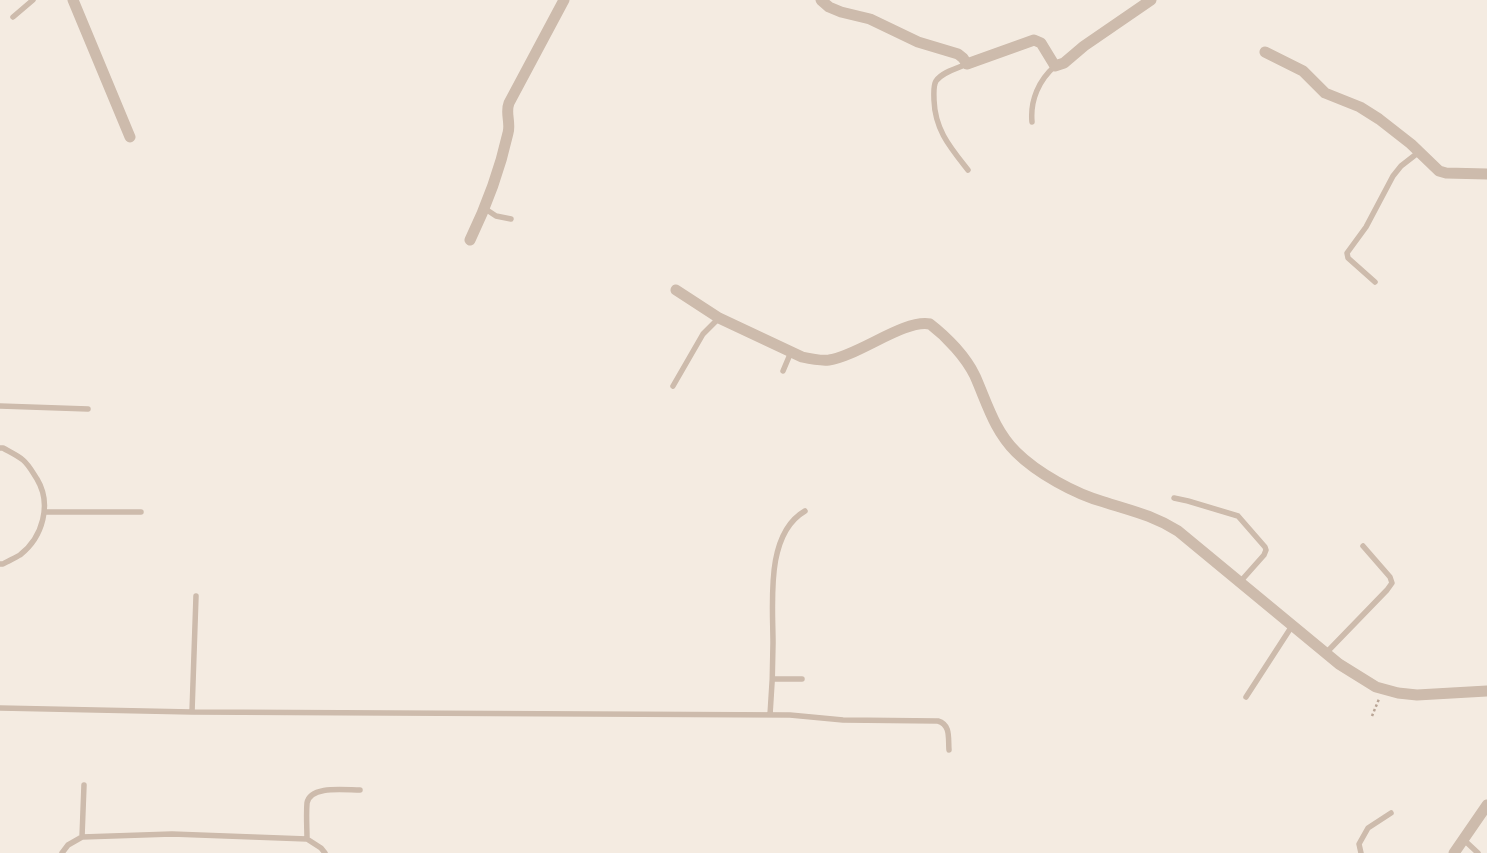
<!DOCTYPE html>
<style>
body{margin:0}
canvas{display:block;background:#f4ebe1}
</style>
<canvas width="1487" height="853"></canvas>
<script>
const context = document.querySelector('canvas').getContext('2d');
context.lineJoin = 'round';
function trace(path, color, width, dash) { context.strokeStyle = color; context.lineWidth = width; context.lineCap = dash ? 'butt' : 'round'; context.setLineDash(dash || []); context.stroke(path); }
trace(new Path2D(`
 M 1372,716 L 1379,699`), '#b9a596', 2.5, [2.5, 2.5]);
trace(new Path2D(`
 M 13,17 L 33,0
 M 967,64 C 958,68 942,72 936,81 C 933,86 934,94 934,100 C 935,130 950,147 968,170
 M 1032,122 C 1030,100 1039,80 1055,66
 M 484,208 L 496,216 L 511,219
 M 1375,282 L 1348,258 L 1347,253 L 1366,227 L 1393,176 L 1401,166 L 1419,152
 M 783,371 L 791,352
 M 673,386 L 703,334 L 719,318
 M 0,406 L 88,409
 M 0,448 L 3,448 C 10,452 17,455 23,460 C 29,465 33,473 37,479 C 52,504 43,537 20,555 C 15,558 8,561 3,564 L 0,564
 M 1174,498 L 1188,501 L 1238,516 L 1265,547 L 1266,550 L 1264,555 L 1240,582
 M 45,512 L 141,512
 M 1326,653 L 1387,590 L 1392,583 L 1390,577 L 1363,546
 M 773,679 L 802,679
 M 1246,697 L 1292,626
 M 0,708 L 192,712 L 790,715 L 843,720 L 938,721 C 951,725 948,738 949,750
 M 192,712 L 196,596
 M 770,715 C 772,691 773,667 773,643 C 773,603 765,534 805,511
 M 82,837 L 84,785
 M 307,839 C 307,828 306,815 307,803 C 310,785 345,790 360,790
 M 1463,839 L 1478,853
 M 62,853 L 68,845 L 82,837 L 172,834 L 307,839 L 321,848 L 325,853
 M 1361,853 L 1359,844 L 1368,828 L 1391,813`), '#cdbbac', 5.5);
trace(new Path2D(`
 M 73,0 L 130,137
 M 821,0 L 829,7 L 841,12 L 870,19 L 918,42 L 958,54 L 963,58 L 967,64 L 1034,40 L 1041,43 L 1055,66 L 1064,63 L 1084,46 L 1151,0
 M 1265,52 L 1303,71 L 1325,93 L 1360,107 L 1379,119 L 1411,144 L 1439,171 L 1446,173 L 1487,174
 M 470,240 C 486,207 500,169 508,133 C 511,123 505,113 509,103 L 564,0
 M 676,290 L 719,318 L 802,357 C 811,359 820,361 829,360 C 858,356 904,319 930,324 C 947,337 966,357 975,376 C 987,403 994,430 1016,452 C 1037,473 1075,494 1104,502 C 1132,511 1152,515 1178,531 L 1339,664 L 1376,687 L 1398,693 L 1417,695 L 1487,691
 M 1454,853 L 1487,805`), '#cdbbac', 11);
</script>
